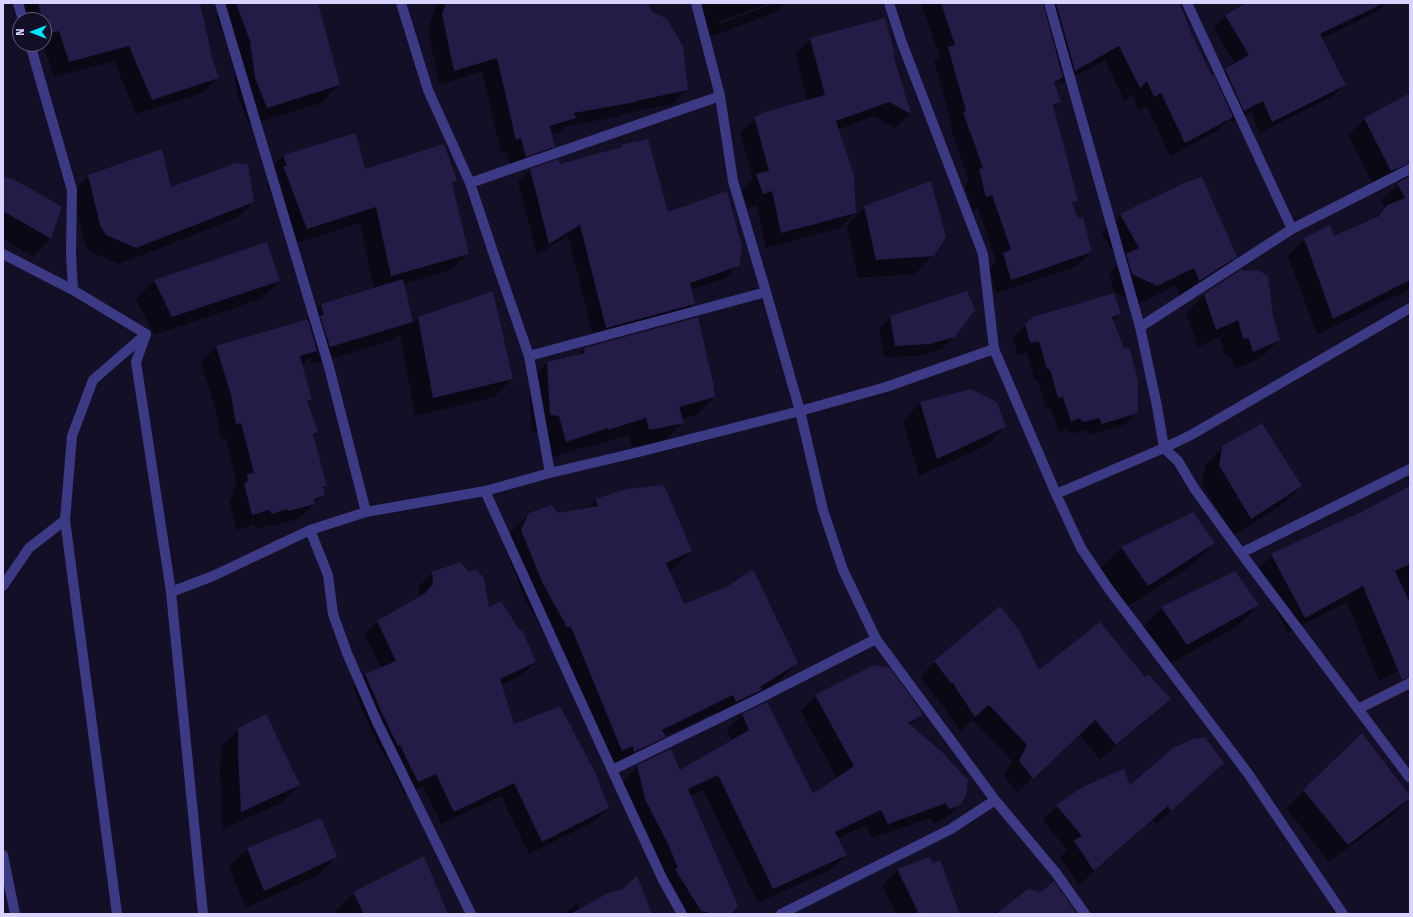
<!DOCTYPE html>
<style>
body{margin:0}
#map{position:relative;width:1413px;height:917px;overflow:hidden;background:#130f26;font-family:"Fira Sans",sans-serif}
canvas{display:block}
.frame{position:absolute;inset:0;border:4px solid #d9d4ff;pointer-events:none}
.north{position:absolute;left:12px;top:12px;width:40px;height:40px;box-sizing:border-box;background:#130f26;border:1px solid #625e7d;border-radius:50%;rotate:270deg;font-size:11px;font-weight:700;line-height:16px;text-align:center;color:#d9d4ff}
.north::after{content:'';display:block;margin:auto;width:14px;height:18px;background:#00e5ff;clip-path:polygon(50% 0,100% 100%,50% 72%,0 100%)}
</style>
<div id="map">
<canvas width="1413" height="917"></canvas>
<div class="frame"></div>
<div class="north">N</div>
</div>
<script>
const context = document.querySelector('canvas').getContext('2d');
context.lineJoin = 'round';
function fill(path, color) { context.fillStyle = color; context.fill(path, 'evenodd'); }
function trace(path, color, width, dash) { context.strokeStyle = color; context.lineWidth = width; context.lineCap = dash ? 'butt' : 'round'; context.setLineDash(dash || []); context.stroke(path); }
fill(new Path2D(`
 M 19,3 L 199,3 L 218,78 L 202,93 L 136,114 L 114,61 L 54,77 L 44,46 L 32,48 L 31,44 L 44,44 L 44,20 L 24,20 Z
 M 229,3 L 317,3 L 339,85 L 321,103 L 249,125 L 238,96 L 232,59 L 216,15 Z
 M 439,3 L 648,3 L 650,12 L 687,90 L 672,104 L 622,114 L 621,116 L 567,126 L 560,132 L 551,135 L 554,146 L 539,161 L 512,170 L 507,152 L 501,153 L 482,71 L 439,85 L 428,29 L 436,6 Z
 M 695,3 L 770,3 L 718,22 L 719,24 L 776,3 L 785,3 L 776,12 L 705,39 Z
 M 921,3 L 1178,3 L 1189,31 L 1212,77 L 1215,80 L 1225,70 L 1235,64 L 1214,28 L 1226,16 L 1248,3 L 1386,3 L 1378,11 L 1322,39 L 1344,85 L 1332,97 L 1260,133 L 1251,112 L 1232,122 L 1230,118 L 1217,131 L 1170,156 L 1147,106 L 1139,111 L 1132,94 L 1125,102 L 1105,60 L 1060,84 L 1059,80 L 1054,85 L 1060,101 L 1053,108 L 1077,200 L 1071,205 L 1091,252 L 1077,266 L 996,293 L 989,268 L 996,261 L 978,208 L 972,210 L 965,185 L 969,181 L 950,127 L 952,125 L 934,62 L 940,57 Z
 M 811,39 L 892,55 L 910,113 L 895,128 L 874,116 L 837,130 L 855,213 L 840,228 L 766,248 L 757,205 L 748,208 L 741,191 L 753,179 L 740,133 L 759,115 L 807,101 L 796,54 Z
 M 1410,95 L 1410,290 L 1396,297 L 1395,295 L 1317,335 L 1288,256 L 1304,239 L 1334,237 L 1373,220 L 1385,208 L 1381,200 L 1400,183 L 1393,179 L 1375,187 L 1348,135 L 1365,119 Z
 M 621,146 L 668,213 L 738,265 L 726,278 L 691,290 L 694,304 L 682,316 L 594,340 L 568,236 L 537,255 L 518,182 L 530,170 L 558,160 L 559,166 L 618,149 Z
 M 284,155 L 364,170 L 456,181 L 451,186 L 468,253 L 451,270 L 403,284 L 412,324 L 418,317 L 512,379 L 494,397 L 415,416 L 400,333 L 394,340 L 312,364 L 310,357 L 302,365 L 311,399 L 306,404 L 317,432 L 312,437 L 326,486 L 322,489 L 324,494 L 298,519 L 272,526 L 271,524 L 257,529 L 253,525 L 237,530 L 229,500 L 233,496 L 232,491 L 237,485 L 226,438 L 221,439 L 216,411 L 201,362 L 217,346 L 304,321 L 321,304 L 374,289 L 360,223 L 290,245 L 267,184 L 270,181 L 267,172 Z
 M 3,176 L 61,207 L 50,239 L 33,257 L 3,239 Z
 M 89,176 L 170,189 L 253,202 L 237,218 L 119,264 L 89,251 L 84,241 L 72,193 Z
 M 1187,183 L 1236,257 L 1218,275 L 1181,298 L 1176,285 L 1138,304 L 1114,292 L 1109,273 L 1119,263 L 1102,233 L 1120,215 Z
 M 865,207 L 933,255 L 915,274 L 858,278 L 847,225 Z
 M 266,243 L 279,281 L 261,299 L 154,335 L 136,299 L 154,281 Z
 M 1242,270 L 1272,316 L 1279,340 L 1261,358 L 1235,369 L 1231,357 L 1225,355 L 1220,337 L 1198,347 L 1186,313 L 1204,295 Z
 M 1120,314 L 1113,321 L 1123,348 L 1137,412 L 1124,425 L 1090,435 L 1086,430 L 1071,434 L 1067,429 L 1059,433 L 1051,408 L 1046,410 L 1038,380 L 1035,381 L 1027,352 L 1018,355 L 1013,337 L 1026,325 Z
 M 891,317 L 954,336 L 942,349 L 917,356 L 884,357 L 879,329 Z
 M 697,318 L 714,397 L 696,415 L 682,419 L 683,422 L 665,440 L 632,447 L 628,435 L 591,447 L 590,445 L 548,459 L 541,433 L 532,432 L 529,381 L 547,363 L 577,356 L 584,349 Z
 M 920,403 L 1005,427 L 987,445 L 919,476 L 903,421 Z
 M 1223,447 L 1301,486 L 1283,504 L 1233,536 L 1202,483 L 1205,465 Z
 M 1410,487 L 1410,665 L 1379,681 L 1347,602 L 1288,633 L 1255,572 L 1272,555 L 1352,519 Z
 M 596,500 L 691,551 L 674,568 L 668,570 L 683,606 L 797,663 L 780,680 L 719,719 L 716,712 L 664,737 L 647,754 L 617,768 L 616,762 L 605,768 L 554,643 L 550,644 L 525,599 L 505,548 L 512,531 L 529,514 L 558,514 L 587,509 Z
 M 1193,514 L 1214,543 L 1191,566 L 1124,609 L 1098,571 L 1121,548 Z
 M 432,573 L 489,609 L 535,662 L 522,675 L 501,685 L 513,725 L 608,808 L 595,821 L 529,854 L 501,796 L 441,824 L 423,786 L 405,795 L 387,757 L 385,758 L 368,724 L 353,687 L 366,675 L 381,668 L 364,634 L 377,621 L 420,597 L 419,586 Z
 M 1258,605 L 1235,628 L 1164,667 L 1139,631 L 1162,608 Z
 M 935,662 L 1039,672 L 1145,679 L 1169,699 L 1154,714 L 1100,760 L 1079,734 L 1017,793 L 1004,775 L 1012,761 L 973,720 L 960,731 L 936,696 L 935,697 L 920,677 Z
 M 816,696 L 922,714 L 910,726 L 960,804 L 944,819 L 934,824 L 930,818 L 872,838 L 866,825 L 837,839 L 846,855 L 830,870 L 758,903 L 703,790 L 690,796 L 730,914 L 678,914 L 631,814 L 623,781 L 638,766 L 679,771 L 732,741 L 727,730 L 742,715 L 767,703 L 814,794 L 837,779 L 801,711 Z
 M 239,729 L 299,785 L 281,803 L 223,829 L 220,771 L 221,747 Z
 M 1223,763 L 1156,824 L 1153,820 L 1079,885 L 1060,857 L 1067,850 L 1043,820 L 1057,806 Z
 M 1304,791 L 1410,797 L 1392,815 L 1329,862 L 1286,808 Z
 M 321,819 L 336,857 L 318,875 L 246,908 L 229,867 L 247,849 Z
 M 898,870 L 959,914 L 896,914 L 882,886 Z
 M 353,893 L 446,913 L 451,911 L 452,914 L 337,914 L 336,911 Z
 M 578,903 L 580,910 L 651,914 L 563,914 Z
 M 1003,909 L 1076,914 L 990,914 Z`), '#0007');
fill(new Path2D(`
 M 38,3 L 200,3 L 213,60 L 219,78 L 152,100 L 129,46 L 69,62 L 59,31 L 47,34 L 44,20 L 43,20 Z
 M 236,3 L 318,3 L 340,85 L 267,108 L 255,78 L 250,41 Z
 M 446,3 L 649,3 L 651,11 L 667,19 L 683,46 L 688,90 L 636,101 L 636,102 L 574,113 L 576,118 L 550,126 L 555,147 L 526,157 L 521,138 L 516,140 L 497,58 L 454,71 L 442,14 Z
 M 941,3 L 1043,3 L 1063,77 L 1054,82 L 1061,102 L 1053,105 L 1078,200 L 1072,203 L 1078,218 L 1083,217 L 1092,252 L 1011,280 L 1003,253 L 1011,250 L 992,195 L 986,197 L 979,169 L 983,168 L 963,112 L 966,111 L 948,47 L 955,45 Z
 M 1056,3 L 1179,3 L 1191,31 L 1190,31 L 1212,76 L 1214,75 L 1233,117 L 1185,143 L 1161,93 L 1154,97 L 1147,81 L 1140,88 L 1119,46 L 1075,71 Z
 M 1246,3 L 1384,3 L 1320,34 L 1346,85 L 1272,122 L 1263,101 L 1244,111 L 1225,69 L 1249,55 L 1225,15 Z
 M 885,18 L 895,54 L 893,54 L 911,114 L 889,102 L 836,121 L 854,175 L 856,213 L 781,233 L 772,191 L 763,194 L 756,174 L 769,171 L 754,116 L 759,116 L 758,114 L 825,95 L 810,38 Z
 M 1410,93 L 1410,163 L 1391,171 L 1364,118 Z
 M 356,133 L 365,169 L 444,144 L 457,181 L 452,183 L 469,254 L 391,276 L 376,207 L 307,229 L 283,166 L 287,166 L 283,155 Z
 M 648,139 L 668,212 L 727,191 L 742,247 L 739,266 L 690,283 L 695,304 L 606,328 L 580,225 L 549,244 L 530,169 L 558,159 L 560,164 L 622,147 L 621,145 Z
 M 162,149 L 171,187 L 236,163 L 248,164 L 254,202 L 136,248 L 106,235 L 100,225 L 88,175 Z
 M 3,176 L 19,182 L 62,207 L 51,239 L 3,211 Z
 M 1410,176 L 1410,280 L 1333,319 L 1304,238 L 1330,225 L 1334,236 L 1379,216 L 1387,205 L 1405,198 L 1397,183 Z
 M 1202,177 L 1237,257 L 1199,281 L 1194,268 L 1157,286 L 1132,274 L 1126,254 L 1139,248 L 1120,214 L 1186,182 Z
 M 931,181 L 946,237 L 934,256 L 876,260 L 864,206 Z
 M 267,242 L 280,281 L 172,317 L 154,280 Z
 M 1242,269 L 1243,271 L 1258,270 L 1268,276 L 1273,316 L 1280,340 L 1253,352 L 1249,339 L 1243,338 L 1238,320 L 1216,330 L 1204,294 Z
 M 403,279 L 413,322 L 330,347 L 320,316 L 324,315 L 321,304 Z
 M 493,291 L 513,379 L 433,398 L 418,317 Z
 M 967,291 L 975,310 L 955,337 L 929,344 L 895,346 L 890,316 Z
 M 1114,293 L 1121,314 L 1112,317 L 1124,348 L 1130,349 L 1138,381 L 1138,413 L 1102,424 L 1099,418 L 1083,422 L 1079,418 L 1071,422 L 1063,397 L 1058,398 L 1050,369 L 1047,369 L 1039,341 L 1030,343 L 1025,324 L 1033,317 Z
 M 698,317 L 714,386 L 715,397 L 679,407 L 684,423 L 649,430 L 646,418 L 608,430 L 608,428 L 566,442 L 559,416 L 550,415 L 547,362 L 585,353 L 584,348 Z
 M 308,319 L 317,351 L 300,356 L 312,400 L 307,401 L 318,432 L 313,434 L 327,486 L 323,487 L 325,495 L 314,499 L 315,504 L 288,511 L 287,509 L 272,514 L 269,510 L 252,515 L 244,483 L 248,481 L 247,474 L 254,473 L 241,423 L 236,424 L 231,395 L 216,346 Z
 M 971,389 L 997,402 L 1006,427 L 937,459 L 920,402 Z
 M 1262,423 L 1302,486 L 1251,519 L 1219,465 L 1222,446 Z
 M 664,485 L 692,551 L 666,563 L 684,604 L 728,586 L 753,569 L 798,663 L 760,687 L 762,690 L 753,694 L 736,702 L 733,695 L 662,730 L 666,737 L 634,752 L 633,746 L 622,751 L 571,627 L 567,627 L 542,582 L 521,530 L 529,513 L 552,505 L 558,513 L 598,506 L 595,499 L 627,489 Z
 M 1410,486 L 1410,564 L 1395,571 L 1410,603 L 1410,677 L 1402,680 L 1363,586 L 1305,618 L 1271,554 L 1352,516 L 1352,517 Z
 M 1193,512 L 1215,543 L 1148,586 L 1121,547 Z
 M 460,562 L 469,572 L 476,569 L 484,578 L 489,607 L 501,601 L 520,631 L 522,630 L 536,662 L 500,679 L 514,724 L 560,706 L 595,772 L 609,808 L 542,842 L 514,783 L 454,812 L 436,774 L 418,782 L 400,745 L 398,746 L 381,711 L 365,674 L 396,661 L 377,621 L 424,594 L 433,584 L 432,572 Z
 M 1235,571 L 1259,605 L 1187,645 L 1161,607 Z
 M 1000,606 L 1019,630 L 1039,670 L 1100,622 L 1145,677 L 1149,675 L 1171,699 L 1116,745 L 1095,720 L 1033,779 L 1019,760 L 1027,745 L 989,705 L 975,717 L 952,682 L 951,683 L 934,661 Z
 M 874,665 L 890,668 L 919,708 L 923,715 L 908,723 L 943,753 L 968,780 L 966,796 L 960,805 L 949,809 L 946,803 L 888,824 L 881,810 L 835,832 L 847,855 L 773,889 L 718,775 L 688,789 L 738,906 L 731,914 L 715,914 L 701,911 L 675,869 L 678,868 L 669,846 L 645,799 L 637,765 L 671,749 L 680,770 L 749,730 L 742,714 L 767,702 L 812,791 L 814,793 L 854,766 L 815,695 Z
 M 266,714 L 300,785 L 241,812 L 238,753 L 238,728 Z
 M 1362,733 L 1410,796 L 1410,798 L 1348,845 L 1303,790 Z
 M 1205,737 L 1224,763 L 1171,811 L 1168,806 L 1094,871 L 1074,841 L 1082,836 L 1056,805 L 1084,786 L 1124,769 L 1130,785 L 1173,748 L 1193,739 Z
 M 321,818 L 337,857 L 264,891 L 247,848 Z
 M 424,856 L 448,914 L 364,914 L 353,892 Z
 M 929,857 L 933,863 L 940,860 L 960,914 L 919,914 L 897,869 Z
 M 637,876 L 652,914 L 570,914 L 610,892 L 621,890 Z
 M 1054,881 L 1077,914 L 996,914 L 1028,889 L 1041,892 Z`), '#241b47');
trace(new Path2D(`
 M 3,586 L 29,548 L 65,520
 M 3,855 L 15,914
 M 117,914 L 65,520 L 72,436 L 93,380 L 146,334`), '#3d3a85', 10);
trace(new Path2D(`
 M 18,3 L 23,20
 M 220,3 L 329,367 L 366,512
 M 401,3 L 428,90 L 470,183 L 494,255 L 529,356 L 550,473
 M 696,3 L 720,96 L 733,181 L 766,292 L 800,411 L 823,510 L 843,570 L 876,639 L 995,800 L 1056,873 L 1085,914
 M 889,3 L 902,43 L 983,254 L 994,349 L 1056,494 L 1081,548 L 1108,588 L 1247,772 L 1343,914
 M 1049,3 L 1140,327 L 1157,406 L 1164,448 L 1178,461 L 1194,488 L 1241,553 L 1410,778
 M 1187,3 L 1292,229
 M 30,44 L 72,190 L 71,254 L 73,290
 M 470,183 L 720,96
 M 3,254 L 73,290 L 146,334 L 136,362 L 171,592 L 203,914
 M 1140,327 L 1292,229 L 1410,169
 M 529,356 L 766,292
 M 485,491 L 612,770
 M 1056,494 L 1164,448 L 1191,435 L 1410,308
 M 310,530 L 328,575 L 333,614 L 347,653 L 377,722 L 471,914
 M 1241,553 L 1410,469
 M 171,592 L 213,576 L 310,530 L 366,512 L 485,491 L 550,473 L 639,452 L 800,411 L 886,387 L 994,349
 M 1358,709 L 1410,683
 M 682,914 L 662,878 L 612,770 L 756,700 L 876,639
 M 781,914 L 951,829 L 995,800`), '#3d3a85', 10);
</script>
